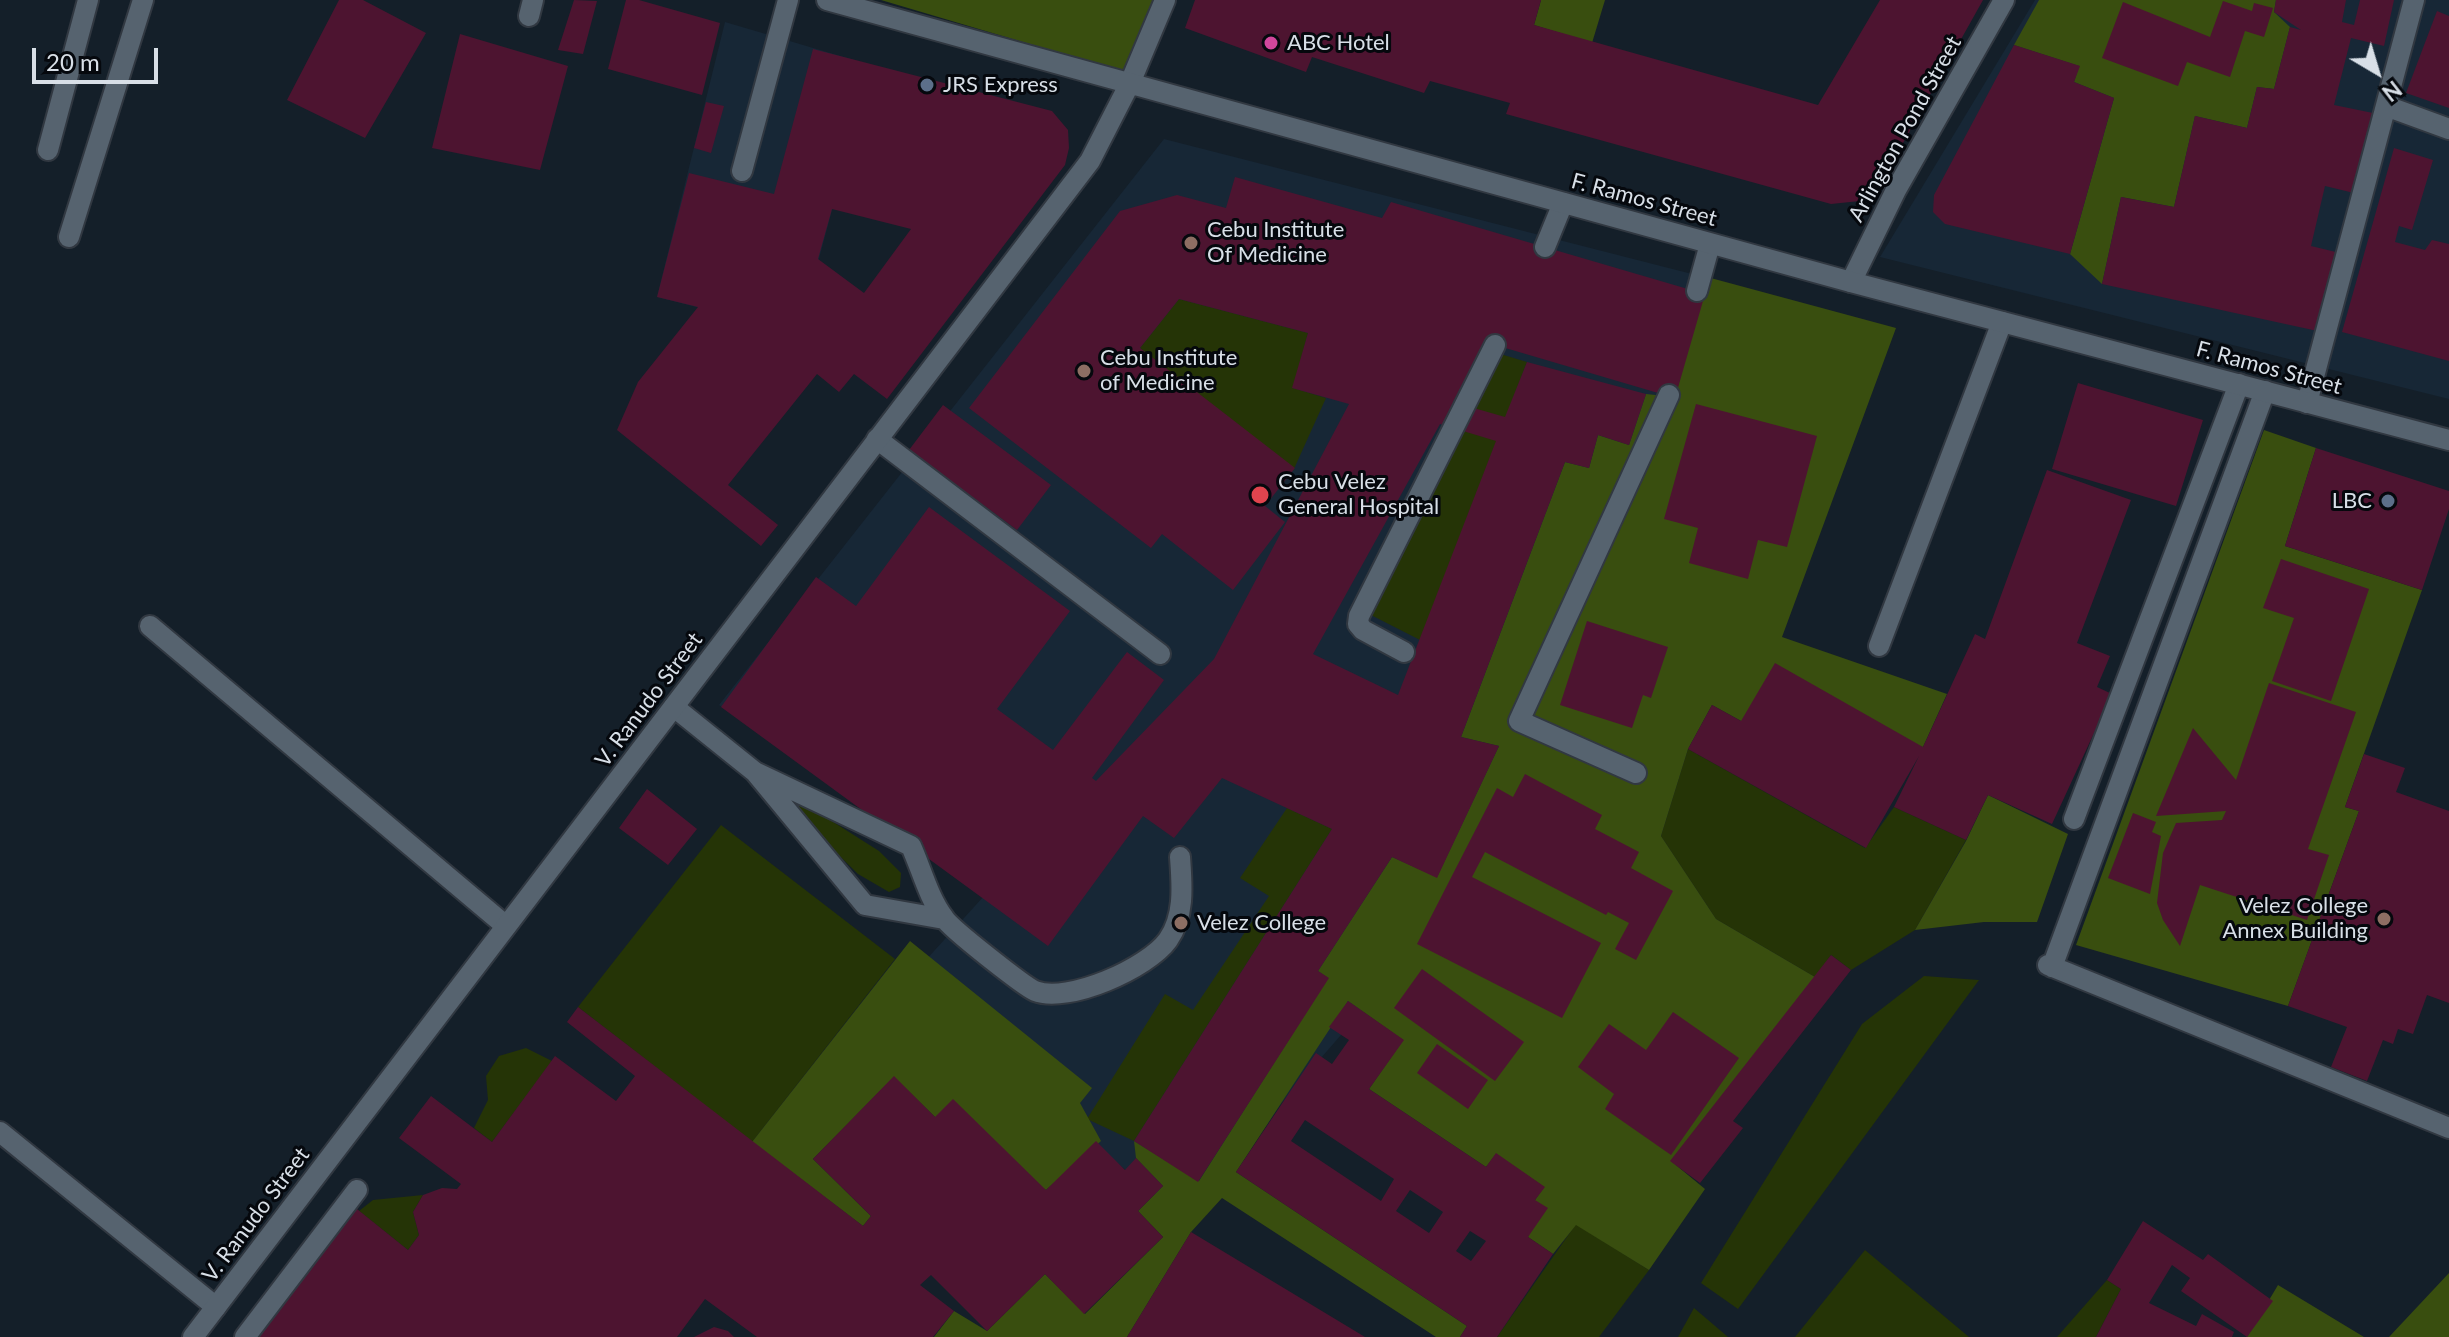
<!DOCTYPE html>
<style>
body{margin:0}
#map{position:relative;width:2449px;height:1337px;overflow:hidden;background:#141f29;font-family:Lato,sans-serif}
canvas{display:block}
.north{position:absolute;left:2337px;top:32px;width:80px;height:80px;-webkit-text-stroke:6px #05080d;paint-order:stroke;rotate:142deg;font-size:22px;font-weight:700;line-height:32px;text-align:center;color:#d8dfe7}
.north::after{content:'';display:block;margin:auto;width:28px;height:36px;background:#d8dfe7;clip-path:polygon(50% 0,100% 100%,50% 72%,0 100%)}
.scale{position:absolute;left:32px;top:48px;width:126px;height:36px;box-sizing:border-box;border:4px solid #d8dfe7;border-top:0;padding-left:10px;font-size:24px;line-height:28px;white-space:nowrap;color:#d8dfe7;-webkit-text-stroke:6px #05080d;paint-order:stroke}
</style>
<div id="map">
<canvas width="2449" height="1337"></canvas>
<div class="north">N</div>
<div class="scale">20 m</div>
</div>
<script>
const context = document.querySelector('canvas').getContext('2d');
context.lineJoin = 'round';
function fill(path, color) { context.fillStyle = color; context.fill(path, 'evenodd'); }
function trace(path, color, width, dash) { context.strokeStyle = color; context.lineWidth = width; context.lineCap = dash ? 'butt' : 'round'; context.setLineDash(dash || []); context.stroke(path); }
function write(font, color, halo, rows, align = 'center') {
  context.font = font + ' Lato,sans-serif'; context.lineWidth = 6; context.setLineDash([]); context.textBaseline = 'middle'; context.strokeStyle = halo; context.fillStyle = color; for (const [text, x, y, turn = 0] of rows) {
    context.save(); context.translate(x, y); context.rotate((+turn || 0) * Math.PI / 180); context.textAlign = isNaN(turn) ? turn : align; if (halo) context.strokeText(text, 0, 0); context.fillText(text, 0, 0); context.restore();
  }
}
fill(new Path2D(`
 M 2035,0 L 2449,0 L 2449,399 L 1880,257 Z
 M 725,22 L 871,65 L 799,333 L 657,297 Z
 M 1164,139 L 1739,286 L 1407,959 L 1281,1104 L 1267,1125 L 1181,1217 L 905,983 L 984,896 L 719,705 Z`), '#172736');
fill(new Path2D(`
 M 1179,299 L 1308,333 L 1293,388 L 1326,398 L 1293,471 L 1140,348 Z
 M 1497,353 L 1527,362 L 1420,640 L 1369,614 Z
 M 1688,749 L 1865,848 L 1894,807 L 1966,840 L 1915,930 L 1851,970 L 1831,955 L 1815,977 L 1716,919 L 1661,836 Z
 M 797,799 L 879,851 L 901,873 L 900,887 L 889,892 L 858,874 L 790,807 L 789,800 Z
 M 1287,808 L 1332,829 L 1134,1141 L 1087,1119 L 1165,994 L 1193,1010 L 1269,896 L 1240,878 Z
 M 721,825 L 895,959 L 752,1142 L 578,1007 Z
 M 1924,976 L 1979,980 L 1738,1309 L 1701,1283 L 1862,1024 Z
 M 526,1048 L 552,1061 L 492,1142 L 474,1128 L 488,1100 L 486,1076 L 499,1056 Z
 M 423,1195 L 413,1212 L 419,1235 L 408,1250 L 359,1211 L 373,1200 Z
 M 1576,1224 L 1649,1270 L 1599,1337 L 1497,1337 Z
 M 1865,1250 L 1969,1337 L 1795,1337 Z
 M 2107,1280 L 2121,1289 L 2096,1337 L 2057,1337 Z
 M 1694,1308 L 1728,1337 L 1678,1337 Z`), '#253406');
fill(new Path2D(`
 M 881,0 L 1158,0 L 1127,73 Z
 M 1541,0 L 1605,0 L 1592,43 L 1534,25 Z
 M 2039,0 L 2276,0 L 2274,12 L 2290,27 L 2274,89 L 2257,87 L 2247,128 L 2195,116 L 2174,207 L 2121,197 L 2102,284 L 2070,254 L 2114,98 L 2074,82 L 2079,66 L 2014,45 Z
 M 1707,277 L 1896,328 L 1782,637 L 1947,694 L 1923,747 L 1741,721 L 1712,705 L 1688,749 L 1661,836 L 1716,919 L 1815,977 L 1671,1161 L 1705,1189 L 1649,1270 L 1576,1225 L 1553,1254 L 1528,1237 L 1535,1200 L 1544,1187 L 1496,1154 L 1486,1167 L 1369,1089 L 1403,1040 L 1348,1001 L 1236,1172 L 1467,1326 L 1460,1337 L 1436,1337 L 1222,1198 L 1191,1232 L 1127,1337 L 934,1337 L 954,1311 L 987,1331 L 1045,1274 L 1085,1314 L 1163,1237 L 1138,1211 L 1163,1186 L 1136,1158 L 1134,1141 L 1199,1181 L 1328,978 L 1318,971 L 1392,857 L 1437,877 L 1499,746 L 1461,737 L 1565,462 L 1589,468 L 1598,435 L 1629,445 L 1646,394 L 1675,397 Z
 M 2264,430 L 2316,448 L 2285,546 L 2422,590 L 2345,807 L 2359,811 L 2288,1006 L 2076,945 Z
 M 1988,795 L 2068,834 L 2037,922 L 1984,922 L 1915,930 L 1966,841 Z
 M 910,941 L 1092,1088 L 1080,1103 L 1101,1141 L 1046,1190 L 935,1117 L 894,1077 L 813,1159 L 871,1216 L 863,1226 L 752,1142 Z
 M 2449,1273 L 2449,1337 L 2389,1337 Z
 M 2278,1285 L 2364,1337 L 2247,1337 Z`), '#394e0f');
fill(new Path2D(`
 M 339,0 L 363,0 L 426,33 L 365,138 L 287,100 Z
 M 574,0 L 597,1 L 583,54 L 558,50 Z
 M 626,0 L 639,0 L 720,23 L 702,95 L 608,69 Z
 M 1195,0 L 1541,0 L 1534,25 L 1818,105 L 1880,0 L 1983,0 L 1880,184 L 1860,201 L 1831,204 L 1506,114 L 1510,103 L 1430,81 L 1424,93 L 1312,57 L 1306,72 L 1185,28 Z
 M 2276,0 L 2346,0 L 2342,22 L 2354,25 L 2360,0 L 2394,0 L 2384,46 L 2351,38 L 2334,105 L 2373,113 L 2354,193 L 2325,186 L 2311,246 L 2340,253 L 2322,332 L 2102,284 L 2121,197 L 2174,207 L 2195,116 L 2247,128 L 2257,87 L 2274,89 L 2290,27 L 2301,30 L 2274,12 Z
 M 2223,1 L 2252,11 L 2254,3 L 2273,8 L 2264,37 L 2245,31 L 2230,77 L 2187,62 L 2178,86 L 2102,58 L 2123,2 L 2210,37 Z
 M 2437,11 L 2449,16 L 2449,108 L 2406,93 Z
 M 460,34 L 568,66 L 540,170 L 432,148 Z
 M 2014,45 L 2080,66 L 2074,82 L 2114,98 L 2070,254 L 1945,224 L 1933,212 L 1934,195 Z
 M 813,49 L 1052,111 L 1068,130 L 1069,148 L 1065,165 L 887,399 L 854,374 L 839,392 L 817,374 L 728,485 L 778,525 L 761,546 L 617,430 L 638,382 L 698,307 L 657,297 L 689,173 L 774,194 ZM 832,209 L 911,229 L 864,293 L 818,259 Z
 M 706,102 L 724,106 L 711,153 L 694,148 Z
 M 2394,148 L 2433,160 L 2412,230 L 2399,226 L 2395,242 L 2425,250 L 2432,240 L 2449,244 L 2449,361 L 2342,332 Z
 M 1235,177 L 1382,218 L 1391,202 L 1705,294 L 1675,398 L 1485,342 L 1453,402 L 1505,417 L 1527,362 L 1646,394 L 1629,445 L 1598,435 L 1589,468 L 1565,462 L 1461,737 L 1499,746 L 1437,878 L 1392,857 L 1318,971 L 1329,978 L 1198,1182 L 1134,1141 L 1332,829 L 1222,778 L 1174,838 L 1143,816 L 1048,946 L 721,707 L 816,577 L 856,606 L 929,507 L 1070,611 L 997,709 L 1053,750 L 1127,652 L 1164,680 L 1092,778 L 1096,781 L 1214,659 L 1349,404 L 1292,388 L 1308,333 L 1179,299 L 1140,348 L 1295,468 L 1265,506 L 1285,522 L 1233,590 L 1162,534 L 1151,548 L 969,408 L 1120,211 L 1177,195 L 1226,208 ZM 1440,424 L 1496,441 L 1398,695 L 1313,654 Z
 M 2078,383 L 2203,420 L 2176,506 L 2052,469 Z
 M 1696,404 L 1817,436 L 1787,547 L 1758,540 L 1748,579 L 1689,563 L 1698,528 L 1664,519 Z
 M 943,405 L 1051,485 L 1017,530 L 909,450 Z
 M 2316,448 L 2449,491 L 2449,509 L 2422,590 L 2285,546 Z
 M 2047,470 L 2131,500 L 2077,643 L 2110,656 L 2097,687 L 2112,694 L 2052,824 L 1988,795 L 1966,840 L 1894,807 L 1919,756 L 1866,848 L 1688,749 L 1712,705 L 1741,721 L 1775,663 L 1923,747 L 1975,634 L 1985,639 Z
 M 2281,559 L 2369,589 L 2331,701 L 2272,681 L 2294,618 L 2263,608 Z
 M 1587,621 L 1668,647 L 1651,698 L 1643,695 L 1632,728 L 1560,705 Z
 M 2269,683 L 2356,712 L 2308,849 L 2329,855 L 2307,920 L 2200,885 L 2180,946 L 2163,920 L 2157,903 L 2163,853 L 2176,823 L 2222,820 L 2226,811 L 2156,816 L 2193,728 L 2236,780 Z
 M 2364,754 L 2405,768 L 2396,792 L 2449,811 L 2449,1003 L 2427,995 L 2413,1034 L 2398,1029 L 2393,1044 L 2383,1040 L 2367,1081 L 2331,1067 L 2347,1027 L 2288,1006 L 2359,811 L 2345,807 Z
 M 1525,774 L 1602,815 L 1595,829 L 1639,852 L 1631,868 L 1673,891 L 1636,960 L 1615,949 L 1629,923 L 1608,912 L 1606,915 L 1485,852 L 1472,877 L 1601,943 L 1562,1018 L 1417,944 L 1497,788 L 1513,797 Z
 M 647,789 L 697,829 L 668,865 L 619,828 Z
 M 2133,813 L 2156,822 L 2152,832 L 2161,836 L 2150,894 L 2108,878 Z
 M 1831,955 L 1851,970 L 1733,1121 L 1743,1128 L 1700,1183 L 1670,1161 Z
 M 1422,969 L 1524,1042 L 1495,1081 L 1394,1008 Z
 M 1348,1001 L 1404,1040 L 1369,1089 L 1486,1167 L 1496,1153 L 1545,1187 L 1535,1200 L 1548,1208 L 1528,1237 L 1553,1254 L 1497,1337 L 1460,1337 L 1467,1326 L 1236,1172 L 1316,1053 L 1332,1064 L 1349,1040 L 1329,1027 ZM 1305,1120 L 1394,1179 L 1381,1201 L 1291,1141 ZM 1410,1190 L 1443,1212 L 1429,1233 L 1396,1211 ZM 1470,1231 L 1486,1241 L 1471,1261 L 1456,1251 Z
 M 578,1007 L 863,1226 L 871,1216 L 813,1159 L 894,1076 L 935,1117 L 953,1099 L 1046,1190 L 1096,1141 L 1125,1170 L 1136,1158 L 1163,1186 L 1138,1211 L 1163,1237 L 1084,1314 L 1045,1274 L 987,1331 L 931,1275 L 920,1285 L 954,1311 L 933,1337 L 757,1337 L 705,1299 L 677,1337 L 250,1337 L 352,1205 L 408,1250 L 419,1235 L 413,1212 L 423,1195 L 442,1188 L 457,1189 L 461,1184 L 399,1138 L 431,1096 L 492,1142 L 555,1056 L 616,1101 L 635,1076 L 567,1022 Z
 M 1673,1012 L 1739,1058 L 1671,1155 L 1605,1109 L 1614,1094 L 1578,1067 L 1609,1024 L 1646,1050 Z
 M 1437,1044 L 1488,1080 L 1468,1109 L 1417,1073 Z
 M 2143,1221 L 2203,1260 L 2208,1254 L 2273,1301 L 2247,1337 L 2181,1291 L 2190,1278 L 2172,1265 L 2149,1303 L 2196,1326 L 2202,1314 L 2234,1332 L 2232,1337 L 2096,1337 L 2121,1289 L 2107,1280 Z
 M 1191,1232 L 1365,1337 L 1127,1337 Z
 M 714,1327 L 728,1331 L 734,1337 L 694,1337 Z`), '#4d1430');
const service = new Path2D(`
 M 529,16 L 533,0
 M 2386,106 L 2449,129
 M 48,150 L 88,0
 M 742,171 L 788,0
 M 69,237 L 143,0
 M 1545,247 L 1563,203
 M 1697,291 L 1710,244
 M 2307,403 L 2414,0
 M 877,439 L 1160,654
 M 1879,646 L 2002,322
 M 1404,652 L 1363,630 L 1358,624 L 1359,616 L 1495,345
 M 674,707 L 755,772 L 865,905 L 944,919
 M 755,772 L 911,846 C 921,868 929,899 944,918 C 951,929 1024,986 1035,991 C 1068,1004 1148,968 1168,940 C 1185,916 1182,885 1180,857
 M 1636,773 L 1519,721 L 1669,395
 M 2074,819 L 2239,384
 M 2048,965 L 2449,1128
 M 2052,967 L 2265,391
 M 245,1337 L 357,1190`);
const minor = new Path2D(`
 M 1130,83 L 1165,0
 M 1851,282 L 1896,190 L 2004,0
 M 150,626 L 506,926
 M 0,1132 L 216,1307`);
const tertiary = new Path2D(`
 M 827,0 L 1851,282 L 2449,440
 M 193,1337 L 1090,161 L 1130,83`);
trace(service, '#313841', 24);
trace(minor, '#313841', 24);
trace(tertiary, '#313841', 24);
trace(service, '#56636f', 20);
trace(minor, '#56636f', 20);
trace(tertiary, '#56636f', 20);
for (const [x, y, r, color] of [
 [1271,43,8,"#d1479c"],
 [927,85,8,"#5c6f8a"],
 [1191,243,8,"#8d6e63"],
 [1084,371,8,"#8d6e63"],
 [1260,495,10,"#e0444e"],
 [2388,501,8,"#5c6f8a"],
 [2384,919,8,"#8d6e63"],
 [1181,923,8,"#8d6e63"]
]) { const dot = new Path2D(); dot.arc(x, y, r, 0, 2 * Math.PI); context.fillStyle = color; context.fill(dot); trace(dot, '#05080d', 3); }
write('22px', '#d8dfe7', '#05080d', [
 ["ABC Hotel",1287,43],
 ["JRS Express",943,85],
 ["Cebu Institute",1207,230],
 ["Of Medicine",1207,255],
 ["Cebu Institute",1100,358],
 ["of Medicine",1100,383],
 ["Cebu Velez",1278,482],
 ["General Hospital",1278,507],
 ["LBC",2372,501,"right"],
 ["Velez College",2368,906,"right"],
 ["Annex Building",2368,931,"right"],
 ["Velez College",1197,923]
], 'left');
write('22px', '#d8dfe7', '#05080d', [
 ["Arlington Pond Street",1905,129,-61],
 ["F. Ramos Street",1644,200,15],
 ["F. Ramos Street",2269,368,15],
 ["V. Ranudo Street",649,700,-53],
 ["V. Ranudo Street",256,1215,-53]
]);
</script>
